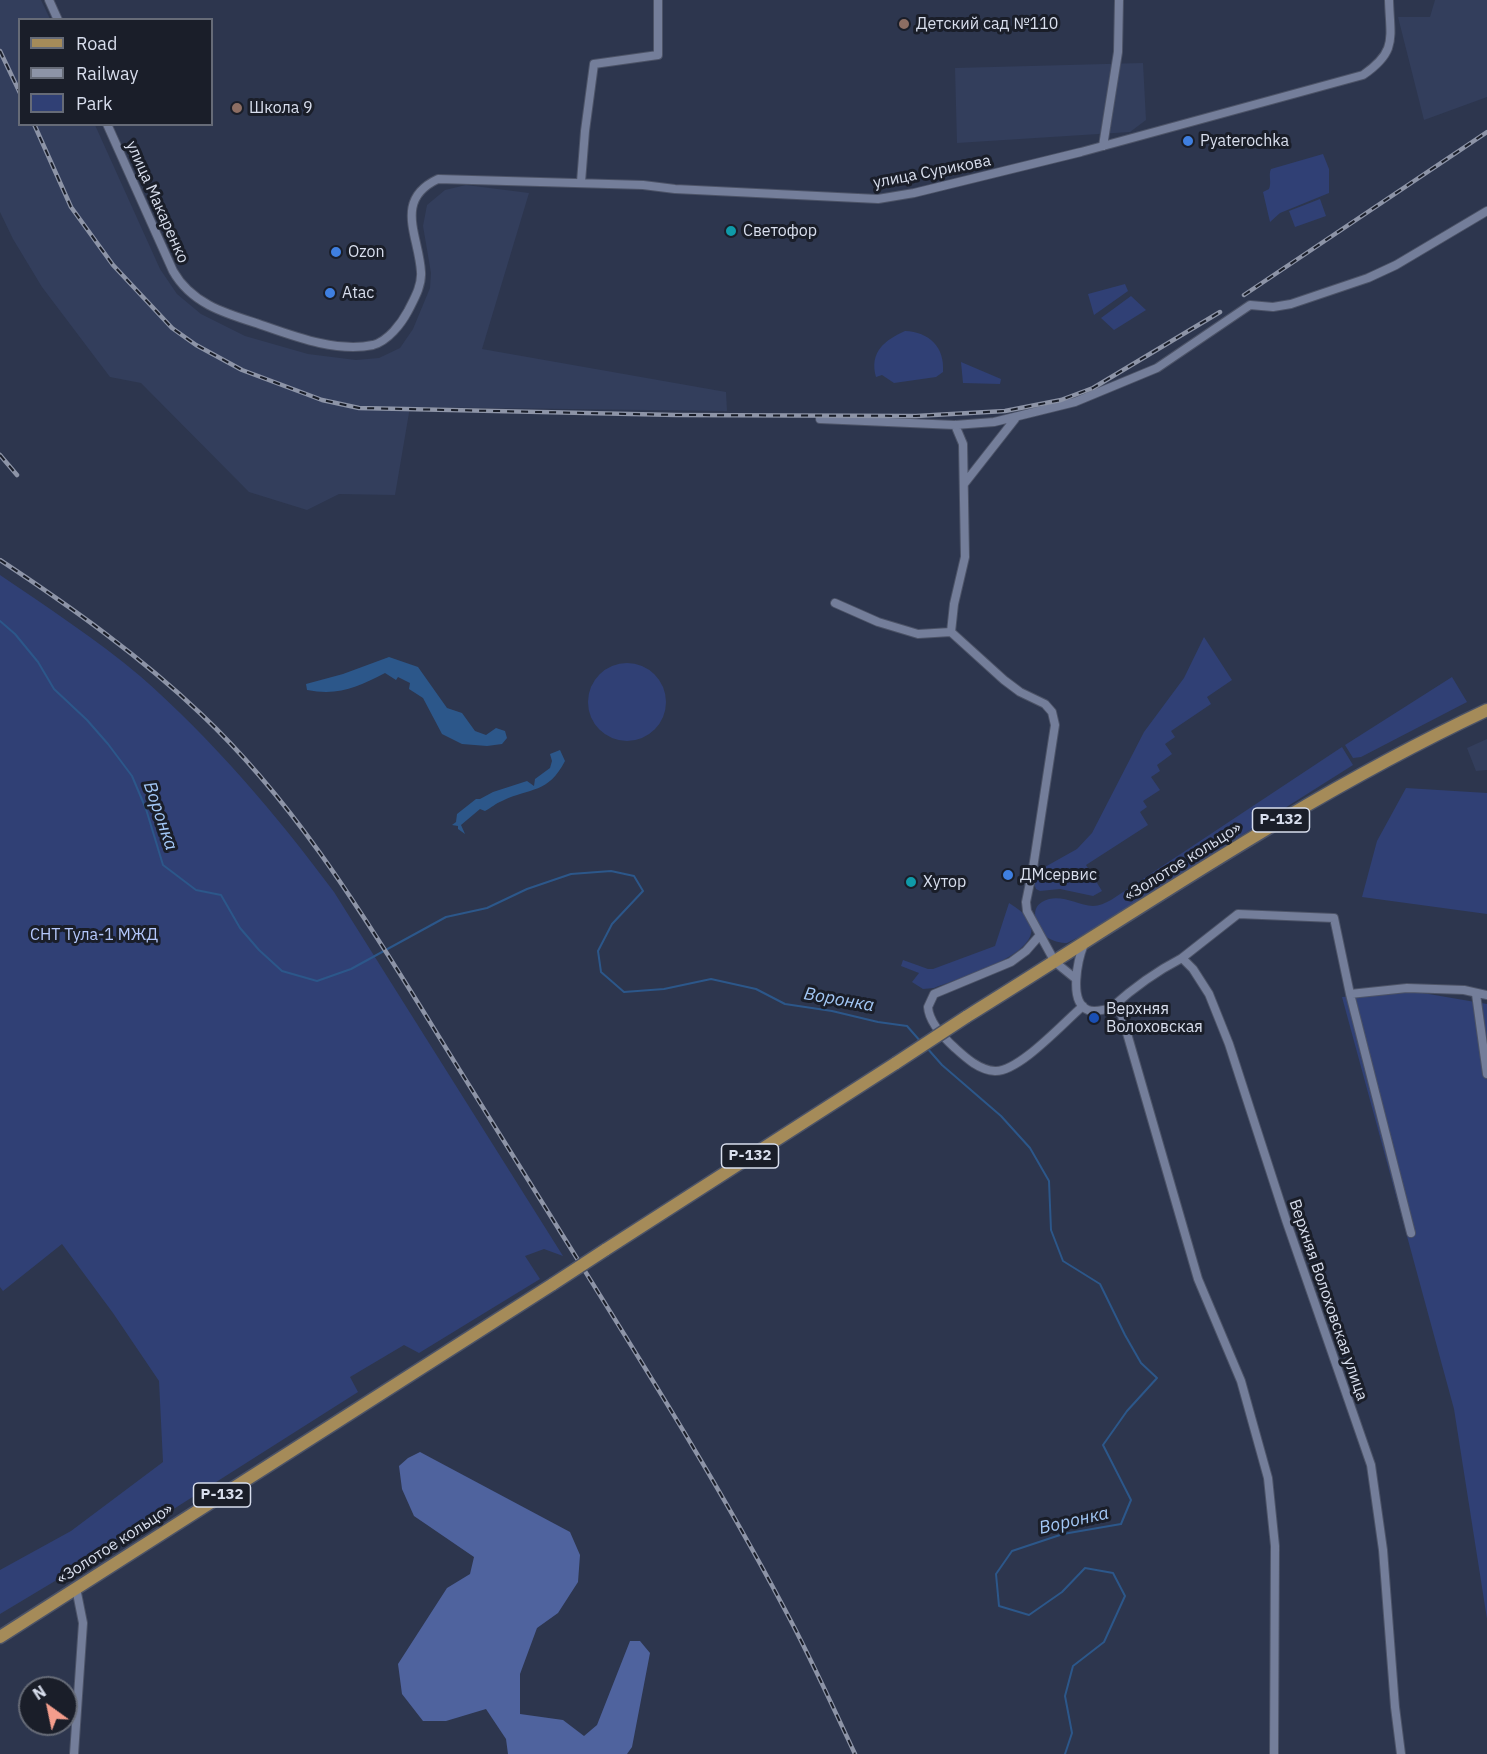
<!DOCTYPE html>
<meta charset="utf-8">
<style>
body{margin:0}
#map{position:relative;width:1487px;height:1754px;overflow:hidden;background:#2d364e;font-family:"IBM Plex Sans",sans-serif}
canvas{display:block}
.legend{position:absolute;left:18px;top:18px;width:195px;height:108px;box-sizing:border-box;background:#1a1e29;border:2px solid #666b77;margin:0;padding:8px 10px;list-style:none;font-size:18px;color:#d8deed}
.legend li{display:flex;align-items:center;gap:12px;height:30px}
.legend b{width:30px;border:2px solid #666b77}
.north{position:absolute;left:18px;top:1676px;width:60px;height:60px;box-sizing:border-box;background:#1a1e29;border:2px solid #666b77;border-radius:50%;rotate:327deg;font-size:16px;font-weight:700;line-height:24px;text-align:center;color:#d8deed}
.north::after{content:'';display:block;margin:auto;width:21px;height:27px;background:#f49d8c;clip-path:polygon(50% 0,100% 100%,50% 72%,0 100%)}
</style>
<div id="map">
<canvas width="1487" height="1754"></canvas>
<ul class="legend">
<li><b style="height:8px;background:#a58b59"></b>Road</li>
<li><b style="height:8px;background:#8d94a7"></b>Railway</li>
<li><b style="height:16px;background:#304075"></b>Park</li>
</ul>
<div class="north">N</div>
</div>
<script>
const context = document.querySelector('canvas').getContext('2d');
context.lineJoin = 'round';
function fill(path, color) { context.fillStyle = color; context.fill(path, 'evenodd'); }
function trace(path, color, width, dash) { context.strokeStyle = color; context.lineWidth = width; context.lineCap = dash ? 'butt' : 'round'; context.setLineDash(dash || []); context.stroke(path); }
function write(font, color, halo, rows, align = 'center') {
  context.font = font + ' "IBM Plex Sans",sans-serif'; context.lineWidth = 6; context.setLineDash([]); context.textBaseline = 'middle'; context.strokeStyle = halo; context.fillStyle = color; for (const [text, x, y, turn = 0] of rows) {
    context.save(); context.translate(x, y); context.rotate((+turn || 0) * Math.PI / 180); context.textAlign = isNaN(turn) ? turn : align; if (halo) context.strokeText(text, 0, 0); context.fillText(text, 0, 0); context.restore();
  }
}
fill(new Path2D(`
 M 0,0 L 41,0 L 50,19 L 20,20 L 20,124 L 95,125 L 160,269 L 177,294 L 201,314 L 245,336 L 308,354 L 356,360 L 379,358 L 400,348 L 413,329 L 430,288 L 431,273 L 423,226 L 427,205 L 445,190 L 466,185 L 529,193 L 482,349 L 726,392 L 727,411 L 410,407 L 395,495 L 339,494 L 307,510 L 249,492 L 141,383 L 110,377 L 42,287 L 13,239 L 0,212 Z
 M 1435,0 L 1487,0 L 1487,97 L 1424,120 L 1398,17 L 1430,17 Z
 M 1143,63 L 1146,120 L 1130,132 L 957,143 L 955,68 Z
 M 1487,739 L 1487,770 L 1476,771 L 1467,748 Z`), '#333e5c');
fill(new Path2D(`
 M 1323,154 L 1329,169 L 1329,193 L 1280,213 L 1270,222 L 1263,192 L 1269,189 C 1272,182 1268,175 1271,169 Z
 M 1320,199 L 1326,216 L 1295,227 L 1289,211 Z
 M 1125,284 L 1128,291 L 1094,315 L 1088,294 Z
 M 1131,296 L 1146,310 L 1114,330 L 1101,318 Z
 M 905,331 C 929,332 945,347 943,372 L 936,377 L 894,383 L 882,375 L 876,377 C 869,352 885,340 905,331 Z
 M 961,362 L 1001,379 L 1000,384 L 963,383 Z
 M 0,575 C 47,607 96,639 140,676 C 213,740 276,814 334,892 L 563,1256 L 544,1249 L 525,1256 L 540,1279 L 419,1353 L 404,1345 L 350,1377 L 358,1392 L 150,1524 L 0,1614 L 0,1570 L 71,1531 L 163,1462 L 159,1381 L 113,1313 L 62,1244 L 3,1291 L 0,1287 Z
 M 1204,637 L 1232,680 L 1207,697 L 1211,704 L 1171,731 L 1175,737 L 1165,744 L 1172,754 L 1157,765 L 1160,771 L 1151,777 L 1160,790 L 1143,801 L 1147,807 L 1140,812 L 1148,825 L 1086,865 L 1102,891 L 1093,896 L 1060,889 L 1040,891 L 1036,889 L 1034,883 L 1036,872 L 1077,849 L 1092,833 L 1144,732 L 1184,678 Z
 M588 702a39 39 0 1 1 78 0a39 39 0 1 1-78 0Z
 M 1452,677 L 1467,702 L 1361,757 L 1353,758 L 1345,745 Z
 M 1342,747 L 1353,765 L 1087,933 L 1067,943 C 1061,943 1053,941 1048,938 C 1038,931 1028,910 1042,902 C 1059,892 1076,905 1093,906 C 1099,906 1105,903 1111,900 Z
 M 1406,788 L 1487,793 L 1487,914 L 1362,897 L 1377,841 Z
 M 1009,903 C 1080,945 963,976 934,988 L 923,989 L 912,982 L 919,973 L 901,966 L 903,960 L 928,969 L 933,969 L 995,946 Z
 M 1417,992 L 1487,1004 L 1487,1619 L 1454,1409 L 1342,997 Z`), '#304075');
fill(new Path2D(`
 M 420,1452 L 570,1532 L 580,1555 L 578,1582 L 558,1613 L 537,1628 L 520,1674 L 520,1714 L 563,1720 L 584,1736 L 597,1725 L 630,1641 L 640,1641 L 650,1653 L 632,1747 L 627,1754 L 508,1754 L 506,1739 L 486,1709 L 446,1721 L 423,1721 L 402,1694 L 398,1664 L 447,1588 L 470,1574 L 474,1557 L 414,1516 L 402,1489 L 399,1466 L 408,1458 Z`), '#4f639e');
fill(new Path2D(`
 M 389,657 L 418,667 L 447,708 L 462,713 L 475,731 L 486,735 L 496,728 L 505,731 L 507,738 L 502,744 L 487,746 L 462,744 L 442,734 L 423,698 L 409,689 L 410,683 L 398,677 L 396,680 L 385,673 C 358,687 339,696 307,690 L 306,684 L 343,674 Z
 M 560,750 L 565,761 C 548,794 531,787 502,801 C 496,803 491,808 485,811 L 480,809 L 461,825 L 465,834 L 458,829 L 458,826 L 452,825 L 456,822 L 457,814 L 476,799 L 480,799 L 493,792 L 527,781 L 534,786 L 535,779 L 550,768 L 552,761 L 550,754 Z`), '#2c578a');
trace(new Path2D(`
 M 0,621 L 15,634 L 38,662 L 54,689 L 87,720 L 108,744 L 132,776 L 146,809 L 163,865 L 196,890 L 221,895 L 240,928 L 259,950 L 282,971 L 317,981 L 351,969 L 446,917 L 487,908 L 527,889 L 571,874 L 611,871 L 634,876 L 643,891 L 612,924 L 598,951 L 601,972 L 624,992 L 664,989 L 711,979 L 756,989 L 785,1004 L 832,1011 L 878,1022 L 907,1026 L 921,1042
 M 927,1048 L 942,1065 L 1001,1116 L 1030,1148 L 1049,1181 L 1051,1230 L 1063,1261 L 1100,1284 L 1125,1335 L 1141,1363 L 1157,1378 L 1127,1411 L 1103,1445 L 1131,1500 L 1121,1524 L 1063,1534 L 1012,1551 L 996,1574 L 999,1606 L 1029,1615 L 1062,1592 L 1085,1568 L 1113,1573 L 1125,1596 L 1104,1642 L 1073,1666 L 1065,1696 L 1072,1733 L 1065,1754`), '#2c578a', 2);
const minor = new Path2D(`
 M 49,0 L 58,20
 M 107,124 L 173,271 C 191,303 224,313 256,323 C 291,335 335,353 373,345 C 388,341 401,324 408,311 C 414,299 422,286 421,272 C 419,236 393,200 438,179 L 643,185 L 675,189 L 878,199 L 914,193 L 1081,152 L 1363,75 C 1398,51 1390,38 1389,0
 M 1103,146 L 1118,52 L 1119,0
 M 581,182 L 585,131 L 594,64 L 658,55 L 658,0
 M 820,419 L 955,425 L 994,422 L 1075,402 L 1157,368 L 1250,305 L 1273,307 L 1291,304 L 1368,278 L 1396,265 L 1487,211
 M 964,484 L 1015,419
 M 835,603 L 878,622 L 918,634 L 951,632
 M 951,632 L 1004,680 L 1020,692 L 1045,704 L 1052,712 L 1055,725 L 1033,868 L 1026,902 L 1027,911 L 1055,962 L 1076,979
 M 951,632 L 954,604 L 965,557 L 963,444 L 955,425
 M 1040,935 L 1026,951 L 1011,962 L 934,994 L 928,1007 C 929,1022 944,1038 955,1048 C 966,1058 979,1070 995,1071 C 1019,1072 1063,1023 1083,1006
 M 1084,944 C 1078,959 1068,1002 1088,1010 C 1100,1015 1115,1001 1122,1016 L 1198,1279 L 1241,1381 L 1268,1478 L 1275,1546 L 1274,1754
 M 1182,958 L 1238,914 L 1334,918 L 1350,994 L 1411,1233
 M 1350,994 L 1407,988 L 1464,990 L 1487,995
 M 1476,994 L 1487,1074
 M 1111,1008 C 1133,988 1155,972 1182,958 L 1193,969 L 1209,994 L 1229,1044 L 1286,1220 L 1371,1465 L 1383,1550 L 1395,1707 L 1401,1754
 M 74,1754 L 83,1623 L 76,1588`);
const primary = new Path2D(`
 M 966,1017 C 1137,911 1304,796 1487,710
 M 605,1250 L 896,1063
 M 0,1637 L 553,1284`);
trace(minor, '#4c5367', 10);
trace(primary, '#4c5367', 15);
trace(minor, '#747e9a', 8);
trace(primary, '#a58b59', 12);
const rail = new Path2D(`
 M 0,51 L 20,93
 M 34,124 L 71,207 L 113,265 L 172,328 L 196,345 L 242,370 L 322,400 L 359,408 L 676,415 L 916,416 L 1005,411 L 1061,400 L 1093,388 L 1220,312
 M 1244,295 L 1487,132
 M 0,455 L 17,475
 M 0,560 C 71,607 140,656 201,714 C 290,798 356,903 420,1006 C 463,1076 507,1146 550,1215 C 630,1344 712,1472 783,1606 C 809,1654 832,1705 855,1754`);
trace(rail, '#8d94a7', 4.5);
trace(rail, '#1a1e29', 2, [7]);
const primaryBridge = new Path2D(`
 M 896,1063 L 966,1017
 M 553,1284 L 605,1250`);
trace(primaryBridge, '#4c5367', 15, []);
trace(primaryBridge, '#a58b59', 12);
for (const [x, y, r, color] of [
 [904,24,6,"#8d6e63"],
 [237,108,6,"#8d6e63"],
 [1188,141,6,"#3f7fe0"],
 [731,231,6,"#0f9aa8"],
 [336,252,6,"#3f7fe0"],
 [330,293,6,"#3f7fe0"],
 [1008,875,6,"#3f7fe0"],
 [911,882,6,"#0f9aa8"],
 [1094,1018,6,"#1a4fb4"]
]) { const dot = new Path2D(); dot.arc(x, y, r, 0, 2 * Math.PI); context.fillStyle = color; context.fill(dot); trace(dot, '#1a1e29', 2); }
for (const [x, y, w] of [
 [1281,820,57],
 [750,1156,57],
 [222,1495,57]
]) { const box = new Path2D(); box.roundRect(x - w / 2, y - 12, w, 24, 4.5); context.fillStyle = '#1a1e29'; context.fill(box); trace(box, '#d8deed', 1.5); }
write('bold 15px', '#d8deed', null, [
 ["Р-132",1281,820],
 ["Р-132",750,1156],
 ["Р-132",222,1495]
]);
write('16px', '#d8deed', '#1a1e29', [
 ["Детский сад №110",916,24],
 ["Школа 9",249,108],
 ["Pyaterochka",1200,141],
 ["Светофор",743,231],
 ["Ozon",348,252],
 ["Atac",342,293],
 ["ДМсервис",1020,875],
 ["Хутор",923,882],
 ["Верхняя",1106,1009],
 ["Волоховская",1106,1027]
], 'left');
write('16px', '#d8deed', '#1a1e29', [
 ["улица Сурикова",932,172,-11],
 ["улица Макаренко",157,202,66],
 ["«Золотое кольцо»",1183,862,-32],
 ["Верхняя Волоховская улица",1328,1300,71],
 ["«Золотое кольцо»",115,1544,-33]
]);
write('16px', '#b5c8fc', '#1a1e29', [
 ["СНТ Тула-1 МЖД",94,935]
]);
write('italic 18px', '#a3c8f6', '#1a1e29', [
 ["Воронка",160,816,71],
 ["Воронка",839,1000,10],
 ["Воронка",1074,1521,-13]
]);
</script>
